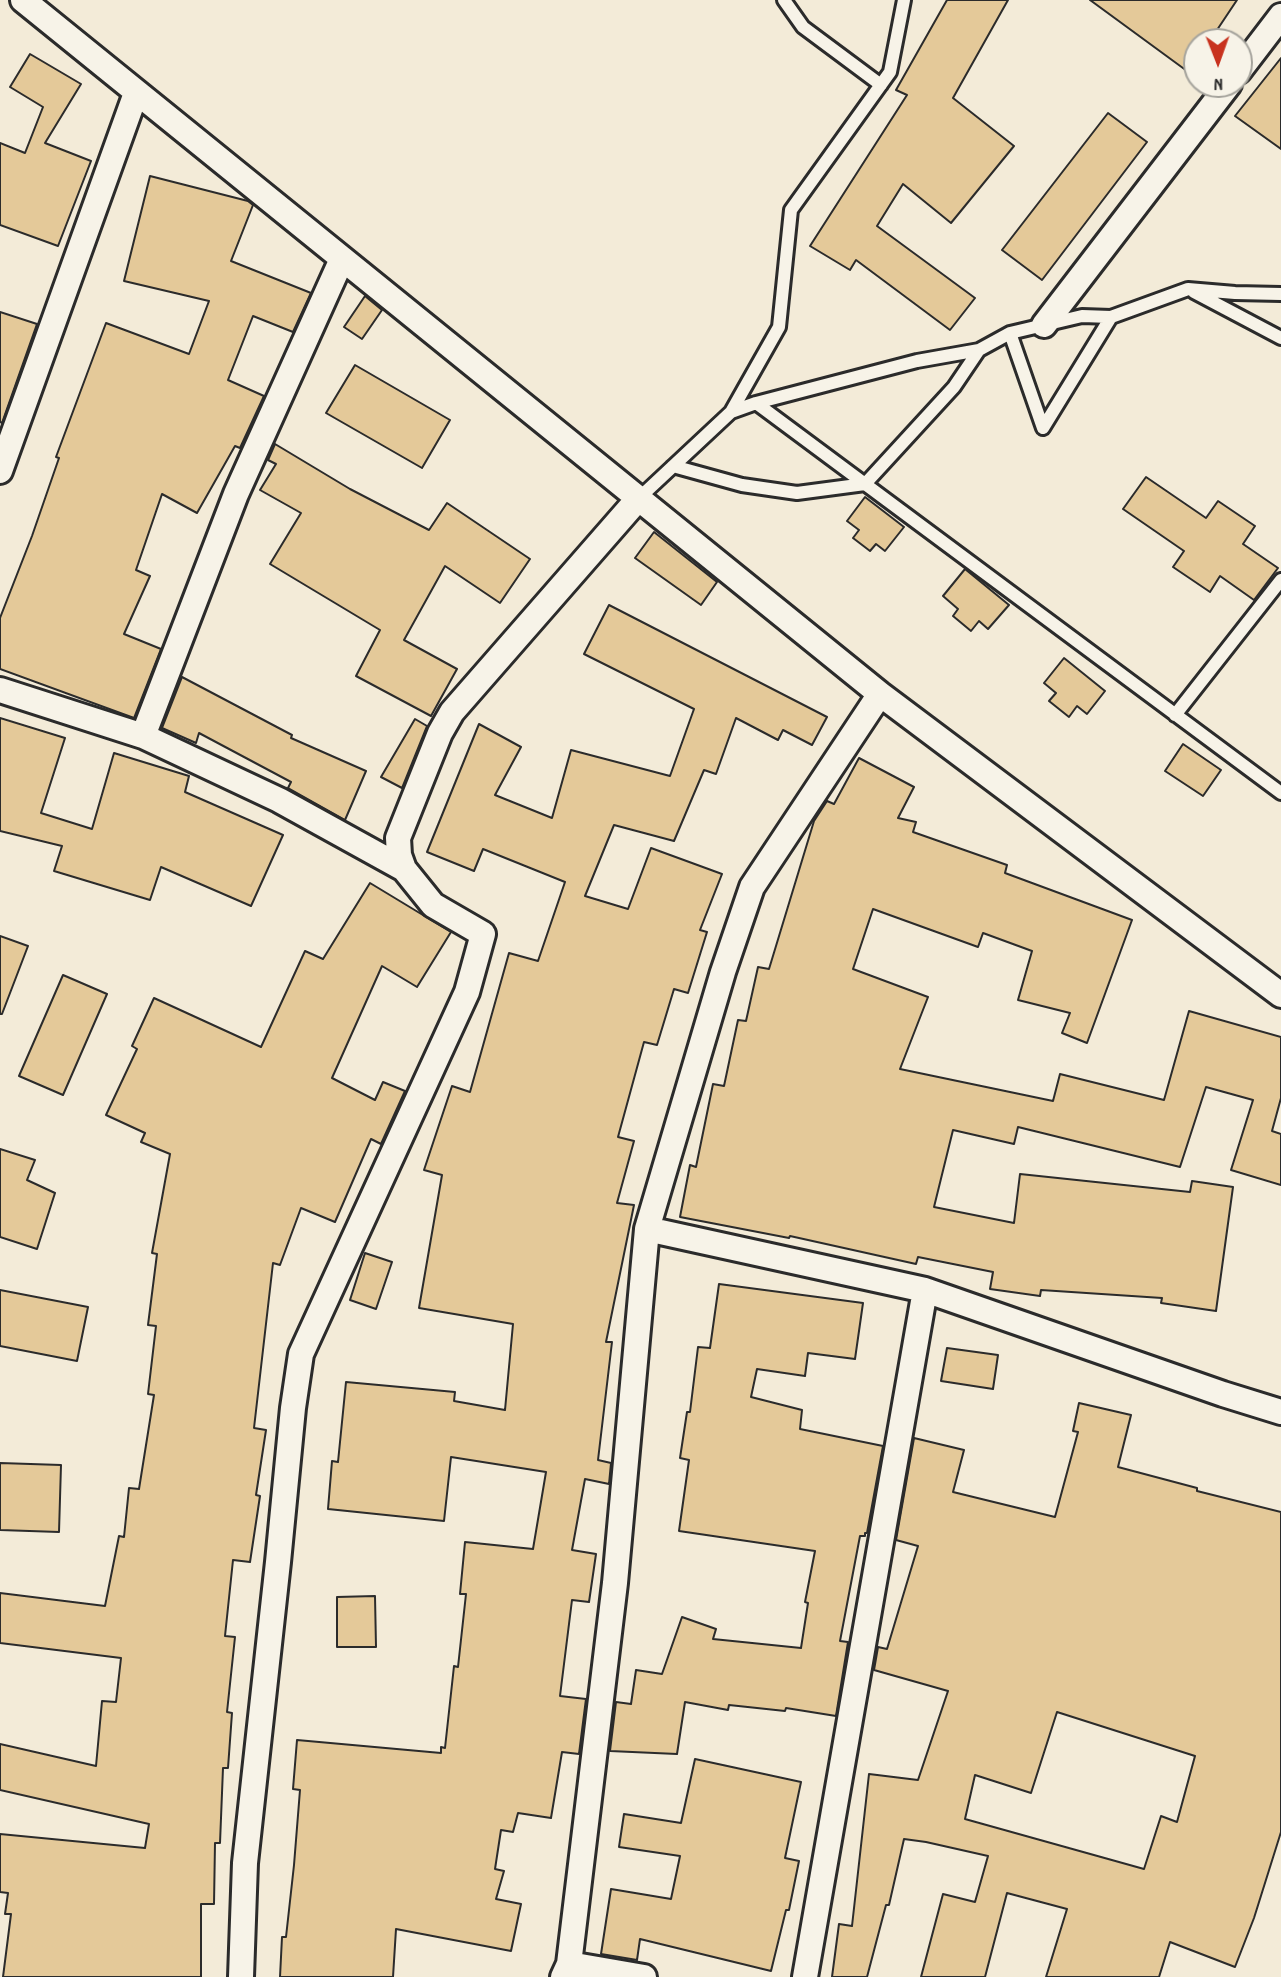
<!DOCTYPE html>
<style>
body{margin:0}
#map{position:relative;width:1281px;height:1977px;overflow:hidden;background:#f3ebd8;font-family:Dekko,sans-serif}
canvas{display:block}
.north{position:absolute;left:1183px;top:28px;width:70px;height:70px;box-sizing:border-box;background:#f7f3e8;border:2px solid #a5a39c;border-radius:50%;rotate:179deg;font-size:19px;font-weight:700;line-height:28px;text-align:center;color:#2b2b2b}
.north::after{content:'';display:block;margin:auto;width:24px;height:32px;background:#c8321e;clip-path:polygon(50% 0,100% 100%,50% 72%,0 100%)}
</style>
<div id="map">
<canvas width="1281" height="1977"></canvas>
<div class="north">N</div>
</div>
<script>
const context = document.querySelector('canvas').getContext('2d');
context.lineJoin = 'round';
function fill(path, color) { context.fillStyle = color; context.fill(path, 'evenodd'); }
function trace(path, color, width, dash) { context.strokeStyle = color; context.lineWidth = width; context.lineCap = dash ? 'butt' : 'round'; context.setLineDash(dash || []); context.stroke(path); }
const building = new Path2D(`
 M 947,0 L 1008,0 L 953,98 L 1014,146 L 951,223 L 903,184 L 877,226 L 975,298 L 950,330 L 856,260 L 850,270 L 810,246 L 907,95 L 896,90 Z
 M 1090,0 L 1237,0 L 1209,42 L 1197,42 L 1197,58 L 1187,71 Z
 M 30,54 L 81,84 L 45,143 L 91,161 L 58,246 L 0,225 L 0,143 L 25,153 L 43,107 L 10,87 Z
 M 1281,58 L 1281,149 L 1235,116 Z
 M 1108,113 L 1147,142 L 1042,280 L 1002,250 Z
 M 150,176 L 248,201 L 253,205 L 231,261 L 311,293 L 293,332 L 253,316 L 228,380 L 264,396 L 240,448 L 235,446 L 197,513 L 162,494 L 136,570 L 150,576 L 124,634 L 161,649 L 134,718 L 0,669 L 0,618 L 32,536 L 59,458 L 56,457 L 106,323 L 189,354 L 209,301 L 124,281 Z
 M 365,296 L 382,310 L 362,339 L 344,327 Z
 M 0,312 L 37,324 L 2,423 L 0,422 Z
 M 355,365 L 450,420 L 422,468 L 326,413 Z
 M 275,444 L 350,489 L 429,530 L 447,503 L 530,559 L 500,603 L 445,566 L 404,640 L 457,669 L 431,716 L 356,676 L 380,630 L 270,564 L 301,513 L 260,490 L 276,464 L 268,460 Z
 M 1146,477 L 1206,518 L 1218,501 L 1255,526 L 1243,544 L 1278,568 L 1254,600 L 1220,576 L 1210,592 L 1173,567 L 1184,551 L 1123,509 Z
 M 865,497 L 904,527 L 885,551 L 876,544 L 870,551 L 853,538 L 859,530 L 847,521 Z
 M 654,532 L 717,582 L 701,605 L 635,558 Z
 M 965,569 L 1009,605 L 988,629 L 979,621 L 971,631 L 953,616 L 958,609 L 943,596 Z
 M 609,605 L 827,717 L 812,745 L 783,730 L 778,740 L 736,718 L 716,774 L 704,770 L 674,841 L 614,825 L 585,896 L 628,909 L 651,848 L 722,874 L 700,930 L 707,932 L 688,993 L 674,989 L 657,1045 L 644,1042 L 618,1137 L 634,1141 L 617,1203 L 634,1205 L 606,1342 L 612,1342 L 598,1460 L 611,1463 L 609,1484 L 585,1479 L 572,1550 L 596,1554 L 589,1602 L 572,1600 L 560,1696 L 586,1699 L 579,1754 L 562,1752 L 551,1818 L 518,1813 L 513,1832 L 501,1830 L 495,1869 L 504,1871 L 496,1899 L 521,1904 L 511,1951 L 396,1929 L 393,1977 L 280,1977 L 282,1937 L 286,1937 L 294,1865 L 300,1790 L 293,1789 L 297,1740 L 441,1753 L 441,1747 L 445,1748 L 454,1666 L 458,1667 L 466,1594 L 460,1594 L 465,1542 L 533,1549 L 546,1472 L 451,1457 L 444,1521 L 328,1509 L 332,1461 L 338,1462 L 346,1382 L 455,1392 L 454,1401 L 505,1410 L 513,1324 L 419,1308 L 442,1175 L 424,1170 L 452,1086 L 470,1092 L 509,953 L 538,961 L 565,882 L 483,849 L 474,871 L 427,852 L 479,724 L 521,747 L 495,795 L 552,818 L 571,750 L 670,776 L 694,709 L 584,654 Z
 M 1064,658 L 1105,691 L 1087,714 L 1077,706 L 1069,717 L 1049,701 L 1056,693 L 1044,683 Z
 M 182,677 L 292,735 L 291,738 L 366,771 L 345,820 L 288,788 L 291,782 L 199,733 L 196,743 L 162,728 Z
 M 0,718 L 65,738 L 41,813 L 92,829 L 114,753 L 189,776 L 185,792 L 283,835 L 251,906 L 161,867 L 150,900 L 54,871 L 62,846 L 0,831 Z
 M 415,719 L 427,726 L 402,788 L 381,777 Z
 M 1183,744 L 1221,770 L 1203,796 L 1165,771 Z
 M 859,758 L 914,787 L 898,818 L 916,822 L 913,832 L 1007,865 L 1005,873 L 1132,920 L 1087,1043 L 1062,1033 L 1070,1013 L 1018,1000 L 1032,951 L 983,933 L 978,947 L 873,909 L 853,969 L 928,997 L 900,1069 L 1053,1101 L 1060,1074 L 1164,1100 L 1189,1011 L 1281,1037 L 1281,1098 L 1272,1131 L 1281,1134 L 1281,1185 L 1231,1170 L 1253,1100 L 1206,1087 L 1180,1167 L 1018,1127 L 1014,1144 L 953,1130 L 934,1207 L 1014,1223 L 1020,1174 L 1190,1192 L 1192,1181 L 1233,1187 L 1216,1311 L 1161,1303 L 1162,1298 L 1041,1290 L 1040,1296 L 990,1289 L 993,1272 L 918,1257 L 916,1264 L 790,1236 L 789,1238 L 680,1217 L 690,1165 L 696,1167 L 713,1084 L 724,1086 L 738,1020 L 746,1021 L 758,967 L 769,969 L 814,821 L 827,801 L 834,804 Z
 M 370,883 L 451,932 L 417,987 L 382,966 L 332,1078 L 375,1100 L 383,1082 L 405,1091 L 381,1144 L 371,1139 L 335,1222 L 301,1208 L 280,1265 L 273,1263 L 254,1428 L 266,1430 L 256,1495 L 260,1496 L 250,1562 L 233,1560 L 225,1636 L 235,1637 L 227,1712 L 232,1713 L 228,1768 L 223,1768 L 220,1843 L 215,1843 L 214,1904 L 201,1904 L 201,1977 L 3,1977 L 11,1914 L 5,1914 L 8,1893 L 0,1892 L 0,1834 L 145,1848 L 149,1824 L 0,1790 L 0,1744 L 96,1766 L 102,1701 L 116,1702 L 121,1658 L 0,1643 L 0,1593 L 105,1606 L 119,1536 L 124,1537 L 129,1488 L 139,1489 L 154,1395 L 148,1394 L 156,1326 L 148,1325 L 157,1254 L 152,1253 L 170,1154 L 141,1142 L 145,1133 L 106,1115 L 137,1049 L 132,1046 L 154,998 L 261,1047 L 305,951 L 323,959 Z
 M 0,936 L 28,946 L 2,1014 L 0,1014 Z
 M 63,975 L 107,994 L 63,1095 L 19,1076 Z
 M 0,1149 L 35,1160 L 27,1180 L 55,1193 L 37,1249 L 0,1237 Z
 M 365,1253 L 392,1262 L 376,1309 L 350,1300 Z
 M 719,1284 L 863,1303 L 855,1359 L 808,1353 L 805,1376 L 757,1369 L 751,1397 L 802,1410 L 800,1429 L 883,1446 L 867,1533 L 865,1533 L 865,1536 L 860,1536 L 840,1641 L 848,1642 L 836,1716 L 786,1708 L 785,1711 L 729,1705 L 728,1710 L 685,1702 L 677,1754 L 610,1751 L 616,1702 L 631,1704 L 636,1670 L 662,1674 L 682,1617 L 716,1629 L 713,1639 L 801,1648 L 808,1603 L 805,1602 L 815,1551 L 679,1531 L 689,1460 L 680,1458 L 687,1412 L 690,1412 L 698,1347 L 710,1348 Z
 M 0,1290 L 88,1307 L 77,1361 L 0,1346 Z
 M 947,1348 L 998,1355 L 993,1389 L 941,1381 Z
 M 1079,1403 L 1131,1415 L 1118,1467 L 1197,1488 L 1197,1491 L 1281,1512 L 1281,1832 L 1254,1918 L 1235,1967 L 1170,1942 L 1159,1977 L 1046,1977 L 1067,1909 L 1007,1893 L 985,1977 L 921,1977 L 943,1894 L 975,1902 L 988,1856 L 926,1842 L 904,1839 L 889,1905 L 886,1905 L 867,1977 L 832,1977 L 839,1924 L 852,1926 L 869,1774 L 918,1780 L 948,1691 L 874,1670 L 878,1647 L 887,1649 L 918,1546 L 896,1540 L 914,1438 L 964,1450 L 953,1492 L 1055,1517 L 1078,1432 L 1073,1431 ZM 1057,1712 L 1195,1756 L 1177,1822 L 1161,1816 L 1144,1869 L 965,1819 L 975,1775 L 1031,1793 Z
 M 0,1463 L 61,1465 L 59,1532 L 0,1530 Z
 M 375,1596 L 376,1647 L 337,1647 L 337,1597 Z
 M 695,1759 L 801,1782 L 785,1858 L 799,1861 L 789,1910 L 786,1910 L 771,1971 L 640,1939 L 637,1960 L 601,1954 L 611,1889 L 671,1899 L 680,1856 L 619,1847 L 624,1814 L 681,1823 Z`);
fill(building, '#e4c999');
trace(building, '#2b2b2b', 2);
const lane = new Path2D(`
 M 784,0 L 803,27 L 881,85
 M 1194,292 L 1281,338
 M 1010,333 L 1043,428
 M 756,403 L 1281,793
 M 731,412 L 756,403 L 917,361 L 979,350 L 1010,333 L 1082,316 L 1111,317 L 1188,289 L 1235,293 L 1281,294
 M 1043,428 L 1111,317
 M 673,466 L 742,485 L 797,493 L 865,484 L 954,387 L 979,350
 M 638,499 L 731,412 L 779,327 L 791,210 L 890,72 L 904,0
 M 1175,715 L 1281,580`);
const street = new Path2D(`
 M 23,0 L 880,694 L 1281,995
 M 1239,71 L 1281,16
 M 1044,325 L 1229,84
 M 0,471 L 136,93
 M 0,690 L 143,736 L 279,800 L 404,869
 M 143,736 L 236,494 L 342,259
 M 647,1229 L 925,1290 L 1223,1394 L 1281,1412
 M 569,1964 L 644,1977
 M 241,1977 L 245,1863 L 278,1562 L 293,1408 L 301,1354 L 467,992 L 483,934 L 433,905 L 404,869 L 399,855 L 398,838 L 440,733 L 452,712 L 638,499
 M 563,1977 L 569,1964 L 615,1583 L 647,1229 L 723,972 L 752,887 L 880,694
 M 805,1977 L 925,1290`);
trace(lane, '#2b2b2b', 18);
trace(street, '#2b2b2b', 30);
trace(lane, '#f7f3e8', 12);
trace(street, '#f7f3e8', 24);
</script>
